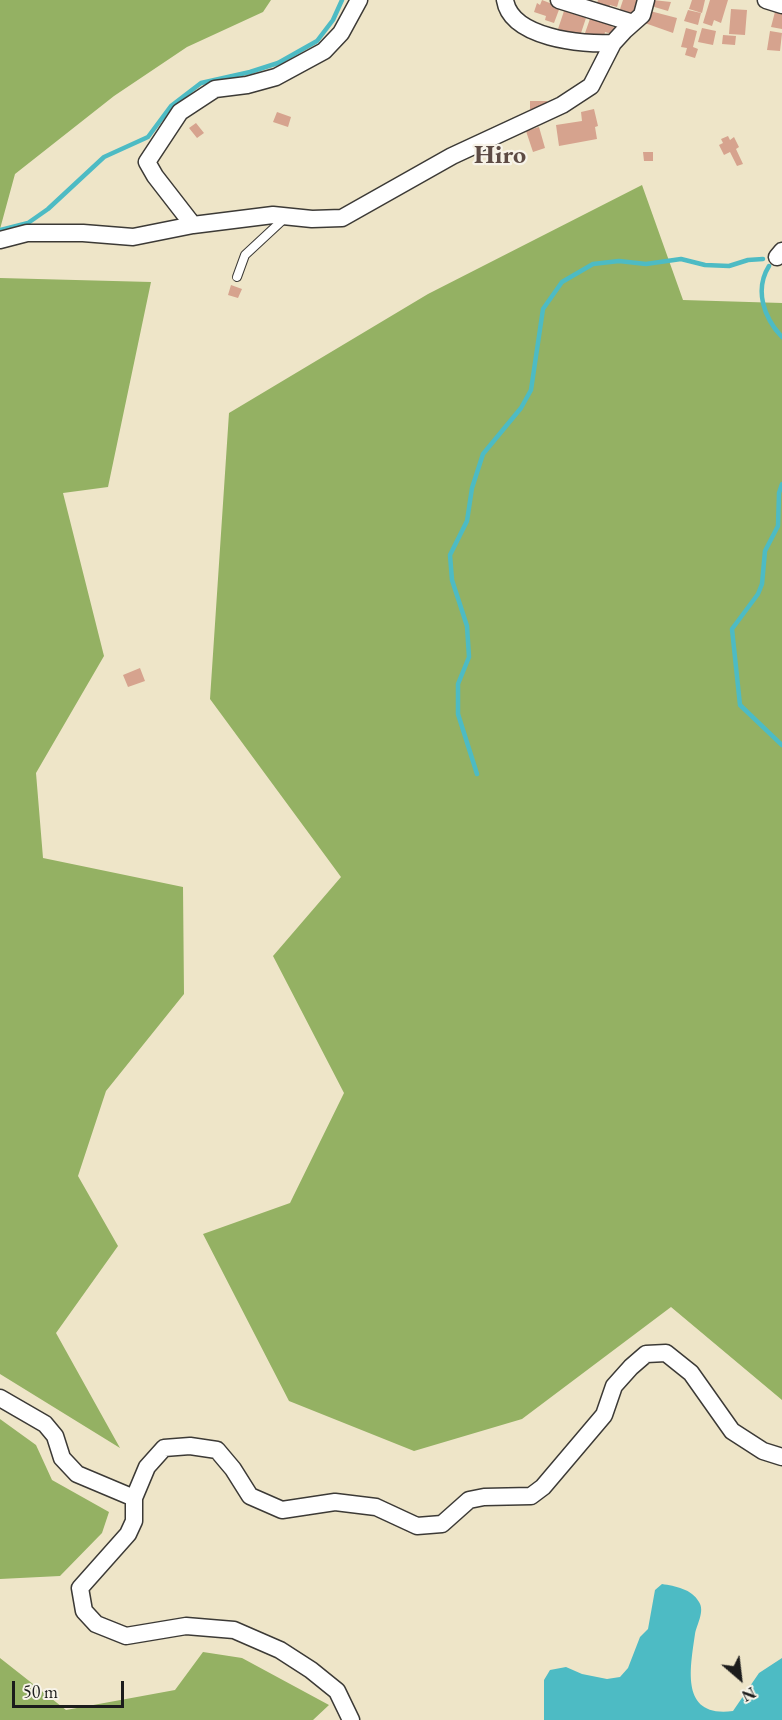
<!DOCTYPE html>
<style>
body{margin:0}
#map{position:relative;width:782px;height:1720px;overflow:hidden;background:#eee5c8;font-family:"EB Garamond",serif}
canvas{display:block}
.north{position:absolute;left:710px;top:1648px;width:60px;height:60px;-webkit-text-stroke:4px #f7f3e8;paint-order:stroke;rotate:152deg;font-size:16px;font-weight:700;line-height:24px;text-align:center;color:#1c1c1c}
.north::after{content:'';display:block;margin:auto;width:21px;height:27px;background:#1c1c1c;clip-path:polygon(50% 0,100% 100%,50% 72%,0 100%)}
.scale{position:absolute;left:12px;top:1681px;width:112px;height:27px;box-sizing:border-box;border:3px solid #1c1c1c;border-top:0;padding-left:8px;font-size:18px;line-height:21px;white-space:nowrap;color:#1c1c1c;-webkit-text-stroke:4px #f7f3e8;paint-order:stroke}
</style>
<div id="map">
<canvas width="782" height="1720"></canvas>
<div class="north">N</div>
<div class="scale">50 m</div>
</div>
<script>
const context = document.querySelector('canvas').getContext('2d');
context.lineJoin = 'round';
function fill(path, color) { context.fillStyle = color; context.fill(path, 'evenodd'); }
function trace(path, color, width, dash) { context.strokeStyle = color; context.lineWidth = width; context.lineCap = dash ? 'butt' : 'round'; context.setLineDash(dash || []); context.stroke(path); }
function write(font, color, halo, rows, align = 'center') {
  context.font = font + ' "EB Garamond",serif'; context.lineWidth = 4.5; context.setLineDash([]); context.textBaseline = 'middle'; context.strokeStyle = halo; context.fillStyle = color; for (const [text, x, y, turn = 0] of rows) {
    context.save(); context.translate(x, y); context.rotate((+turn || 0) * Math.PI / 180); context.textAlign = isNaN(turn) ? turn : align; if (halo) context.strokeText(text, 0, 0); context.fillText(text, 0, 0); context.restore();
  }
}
fill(new Path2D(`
 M 0,0 L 271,0 L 263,12 L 187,47 L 114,96 L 15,174 L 0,229 Z
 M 642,185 L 683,300 L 782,303 L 782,1400 L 671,1307 L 522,1419 L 414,1451 L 289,1401 L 203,1234 L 290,1203 L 344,1093 L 273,956 L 341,877 L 210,699 L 229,413 L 428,294 Z
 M 0,278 L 151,282 L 108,487 L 63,493 L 104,656 L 36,773 L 43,858 L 183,887 L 184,994 L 106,1091 L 78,1176 L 118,1246 L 56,1333 L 120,1448 L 0,1374 Z
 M 0,1419 L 36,1445 L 52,1480 L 109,1512 L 102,1533 L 60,1576 L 0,1579 Z
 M 203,1652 L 242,1658 L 329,1705 L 313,1720 L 0,1720 L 0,1658 L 66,1710 L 175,1690 Z`), '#94b163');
fill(new Path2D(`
 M 662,1584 C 675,1586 692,1589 699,1602 C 705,1611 697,1624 695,1634 C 690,1669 680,1718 733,1711 L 759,1673 L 782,1658 L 782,1720 L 544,1720 L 544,1680 L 550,1670 L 566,1667 L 582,1674 L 607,1679 L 620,1677 L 628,1668 L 640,1637 L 648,1629 L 655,1590 Z`), '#4dbbc4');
trace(new Path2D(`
 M 0,230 L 28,223 L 48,209 L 104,157 L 148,137 L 171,106 L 201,83 L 250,72 L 278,63 L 317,41 L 333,20 L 342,0
 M 769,266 C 754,290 764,318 782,337
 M 782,484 L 779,493 L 778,526 L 765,551 L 762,584 L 758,594 L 732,629 L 740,705 L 782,745
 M 477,774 L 458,714 L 458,684 L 469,657 L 467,626 L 452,580 L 450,555 L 467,521 L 472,488 L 483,454 L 521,408 L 531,390 L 543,309 L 562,282 L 593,264 L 619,261 L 646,264 L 681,259 L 705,265 L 729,266 L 748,260 L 763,259`), '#4dbbc4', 4.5);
fill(new Path2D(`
 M 542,0 L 560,7 L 554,23 L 545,20 L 546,16 L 534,12 L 537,3 L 540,5 Z
 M 598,0 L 619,0 L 617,7 L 610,5 L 609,9 L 596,5 Z
 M 623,0 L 638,0 L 633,16 L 619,12 Z
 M 653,0 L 671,2 L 668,11 L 651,6 Z
 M 692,0 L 705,0 L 702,13 L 689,9 Z
 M 710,0 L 728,0 L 721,23 L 714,20 L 712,26 L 703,23 Z
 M 776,8 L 782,9 L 782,29 L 771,27 Z
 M 731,9 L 747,10 L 745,35 L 729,34 Z
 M 688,10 L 701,13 L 698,25 L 684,21 Z
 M 564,11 L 586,18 L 580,36 L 558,29 Z
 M 650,11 L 677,18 L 673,33 L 642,22 Z
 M 592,13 L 612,19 L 611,26 L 618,29 L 615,35 L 605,32 L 604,37 L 584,36 Z
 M 686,28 L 697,31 L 693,47 L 698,49 L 695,58 L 685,55 L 687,48 L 681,47 Z
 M 702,28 L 716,31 L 713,45 L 698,42 Z
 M 770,31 L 782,33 L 780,51 L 767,50 Z
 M 723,35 L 736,36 L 735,45 L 722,44 Z
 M 530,101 L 547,101 L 547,109 L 530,109 Z
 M 594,109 L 598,126 L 595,127 L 597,139 L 559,146 L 556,125 L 582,121 L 581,112 Z
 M 277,112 L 291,117 L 288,127 L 273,122 Z
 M 196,123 L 204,133 L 197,138 L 189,128 Z
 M 539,127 L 545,148 L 533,152 L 526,131 Z
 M 728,136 L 730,140 L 734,137 L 739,147 L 736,149 L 743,164 L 737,166 L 730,152 L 724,155 L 719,145 L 723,143 L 721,139 Z
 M 643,152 L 653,152 L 653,161 L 644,161 Z
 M 231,285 L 242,289 L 238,298 L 228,295 Z
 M 140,668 L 145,681 L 128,687 L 123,675 Z`), '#d6a38e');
const lane = new Path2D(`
 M 237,277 L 245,255 L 287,216`);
const street = new Path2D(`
 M 505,0 C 511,38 582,45 613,43
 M 559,0 L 633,23
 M 766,0 L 782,5
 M 193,225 L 155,176 L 147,162 L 180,112 L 215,89 L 247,85 L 276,77 L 324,51 L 341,33 L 359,0
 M 0,240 L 27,233 L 83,233 L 133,237 L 193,225 L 273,215 L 312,219 L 342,218 L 452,156 L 562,105 L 591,86 L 613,43 L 624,31 L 642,15 L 646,0
 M 777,257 L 782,251
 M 0,1398 L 45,1424 L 55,1436 L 62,1458 L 77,1474 L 134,1498
 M 351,1720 L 337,1691 L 311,1670 L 280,1650 L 234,1630 L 186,1626 L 126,1636 L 96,1624 L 84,1611 L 80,1588 L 128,1534 L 134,1521 L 134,1498 L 147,1467 L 164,1448 L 190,1446 L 217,1450 L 233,1469 L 250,1496 L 282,1510 L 335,1502 L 376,1507 L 417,1526 L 442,1524 L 469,1500 L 484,1497 L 531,1496 L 543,1487 L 604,1415 L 614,1386 L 631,1367 L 646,1354 L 666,1353 L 691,1373 L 732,1431 L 763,1451 L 782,1457`);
trace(lane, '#3c3a36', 10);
trace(street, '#3c3a36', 19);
trace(lane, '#fff', 8);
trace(street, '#fff', 16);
write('bold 26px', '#5d4b44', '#f7f3e8', [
 ["Hiro",500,156]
]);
</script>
